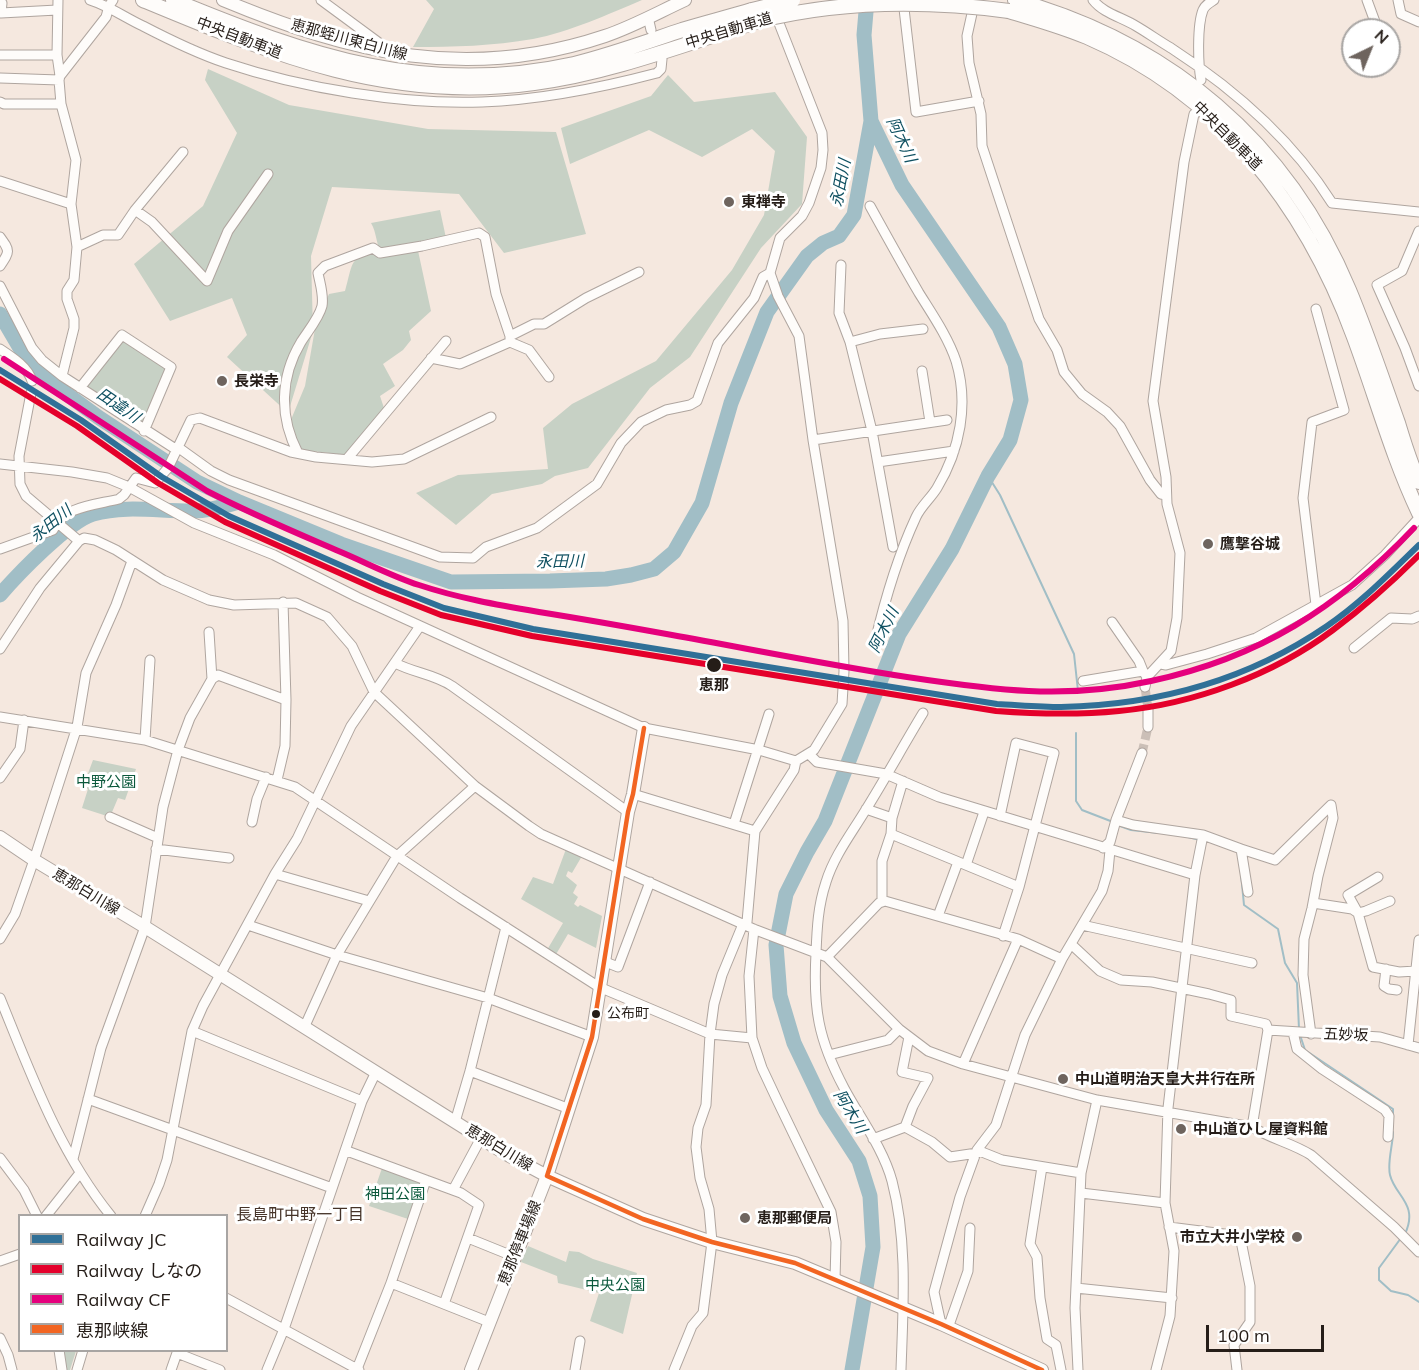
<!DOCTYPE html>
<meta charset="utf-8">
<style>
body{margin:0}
#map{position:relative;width:1419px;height:1370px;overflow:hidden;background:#f5e8df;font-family:Mulish,"Noto Sans JP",sans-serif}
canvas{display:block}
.legend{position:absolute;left:18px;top:1214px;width:210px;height:138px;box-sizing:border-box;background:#fff;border:2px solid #a8a5a3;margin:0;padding:8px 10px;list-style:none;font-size:18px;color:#251d18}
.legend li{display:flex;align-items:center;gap:12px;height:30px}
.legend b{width:30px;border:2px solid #a8a5a3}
.north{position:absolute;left:1341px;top:18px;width:60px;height:60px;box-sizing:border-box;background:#fff;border:2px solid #a8a5a3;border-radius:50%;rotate:43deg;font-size:16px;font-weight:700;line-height:24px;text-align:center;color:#251d18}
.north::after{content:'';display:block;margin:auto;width:21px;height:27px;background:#6e645e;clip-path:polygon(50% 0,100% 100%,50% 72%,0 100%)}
.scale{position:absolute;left:1206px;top:1325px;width:118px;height:27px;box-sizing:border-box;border:3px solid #251d18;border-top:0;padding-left:8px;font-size:18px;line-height:21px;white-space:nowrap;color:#251d18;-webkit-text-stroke:4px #fff;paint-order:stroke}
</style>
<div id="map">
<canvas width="1419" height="1370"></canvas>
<ul class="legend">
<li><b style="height:8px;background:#307097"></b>Railway JC</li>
<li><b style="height:8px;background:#e4002b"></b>Railway しなの</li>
<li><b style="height:8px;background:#e5007d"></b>Railway CF</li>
<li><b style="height:8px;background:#f26522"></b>恵那峡線</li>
</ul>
<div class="north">N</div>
<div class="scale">100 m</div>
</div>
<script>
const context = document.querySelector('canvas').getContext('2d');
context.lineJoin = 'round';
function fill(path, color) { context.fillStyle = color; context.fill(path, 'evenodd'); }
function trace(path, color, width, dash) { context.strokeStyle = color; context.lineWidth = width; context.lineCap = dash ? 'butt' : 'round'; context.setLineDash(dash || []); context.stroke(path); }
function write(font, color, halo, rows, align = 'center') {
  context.font = font + ' Mulish,"Noto Sans JP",sans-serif'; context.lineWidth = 6; context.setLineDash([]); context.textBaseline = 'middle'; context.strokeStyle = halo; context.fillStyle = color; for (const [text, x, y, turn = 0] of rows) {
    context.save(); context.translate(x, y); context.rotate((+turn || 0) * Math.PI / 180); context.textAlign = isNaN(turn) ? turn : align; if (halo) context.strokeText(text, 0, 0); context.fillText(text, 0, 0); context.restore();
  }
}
fill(new Path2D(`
 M 426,0 L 642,0 C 609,14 569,32 533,39 C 493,46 454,47 413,47 L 434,9 Z
 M 208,69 L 289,105 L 428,129 L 556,132 L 586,234 L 504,253 L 459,194 L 332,187 L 311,256 L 313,331 L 288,413 L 227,357 L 247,335 L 232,298 L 170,321 L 134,264 L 203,206 L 237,133 L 205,80 Z
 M 668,75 L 694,102 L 775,92 L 807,137 L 802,204 L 761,248 L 690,357 L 650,388 L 588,468 L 555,476 L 542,484 L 492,494 L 456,525 L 416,493 L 458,475 L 548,469 L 543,428 L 572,404 L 656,361 L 732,270 L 764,215 L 775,151 L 752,129 L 702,157 L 649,130 L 570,164 L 561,128 L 651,96 Z
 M 440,210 L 446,238 L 417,246 L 431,311 L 409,331 L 411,340 L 403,350 L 383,364 L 395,386 L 380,396 L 385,411 L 347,455 L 302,450 L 292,431 L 290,422 L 305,386 L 316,323 L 329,294 L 345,291 C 353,264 349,252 382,255 C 376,245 377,233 371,223 Z
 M 122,338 L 168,369 L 143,425 L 85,388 Z
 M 93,760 L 136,769 L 125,800 L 118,798 L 110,817 L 82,808 L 88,789 L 83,787 Z
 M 566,849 L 582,856 L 572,873 L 568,871 L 566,876 L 577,885 L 573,893 L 578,897 L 574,904 L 578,907 L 580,905 L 602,916 L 596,948 L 568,934 L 555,956 L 547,950 L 563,923 L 521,899 L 533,877 L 553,884 Z
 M 382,1168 L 421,1182 L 408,1219 L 369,1206 Z
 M 528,1246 L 566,1262 L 569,1251 L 579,1252 L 593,1259 L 637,1273 L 623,1334 L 590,1321 L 599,1293 L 558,1283 L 557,1276 L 521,1262 Z
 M 63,1351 L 76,1351 L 70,1370 L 66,1370 Z`), '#c7d1c5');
trace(new Path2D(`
 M 988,476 L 1000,495 L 1074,654 L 1078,691
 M 1076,733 L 1076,801 L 1082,810 L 1113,822
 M 1120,826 L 1131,830 L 1159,833
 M 1188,837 L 1200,840
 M 1241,874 L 1244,905 L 1278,929 L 1285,963 L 1297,983 L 1299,1029
 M 1300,1035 L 1305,1050 L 1393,1109 L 1393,1114
 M 1393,1132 C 1393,1145 1387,1162 1390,1175 C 1395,1196 1419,1204 1405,1234
 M 1401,1238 L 1379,1268 L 1379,1280 L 1391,1291 L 1408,1295 L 1419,1302`), '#a1bec6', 2);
trace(new Path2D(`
 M 0,314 L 27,360 L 49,381 L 98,417 L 197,482 L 239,502 L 341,544 L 451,582 L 550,581 L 606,579 L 631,575 L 654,569 L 674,552 L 702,503 L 731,403 L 767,312 L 807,256 L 823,243 L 839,236 L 854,215 L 871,121
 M 0,595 C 17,575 69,521 93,514 C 125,505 157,511 190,511 C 206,512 224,506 239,502
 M 852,1370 L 873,1247 L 870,1196 L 859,1161 L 826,1110 L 794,1043 L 780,996 L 776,945 L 786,894 L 807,852 L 825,821 L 899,634 L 952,549 L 988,476 L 1010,440 L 1021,400 L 1015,364 L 999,327 L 902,185 L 871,121 L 864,35 L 867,0`), '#a1bec6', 15);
trace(new Path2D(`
 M 1145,687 L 1148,709
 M 1142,753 L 1148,727`), '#cbbfb7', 9, [9, 4.5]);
const minor = new Path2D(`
 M 58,0 L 57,55 L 60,76
 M 90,0 C 109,6 124,17 143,26 C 168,39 199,54 226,63 C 301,88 403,105 482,102 C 541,100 600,88 657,73 L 661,69 L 662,59
 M 321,0 L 378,42 L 382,52
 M 903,0 L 916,112 L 979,101
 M 975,0 L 967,36 L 969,63 L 981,114 L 982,146 L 1039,319 L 1057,350 L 1064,372 L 1082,394 L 1107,412 L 1120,426 L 1150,480 L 1161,494 L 1166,495
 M 1093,0 C 1103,13 1121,17 1136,26 C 1148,33 1159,41 1171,48 C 1234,89 1292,139 1332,203 L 1419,212
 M 1367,0 L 1378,30
 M 1398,0 L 1401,14 L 1419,22
 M 0,3 L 2,3 L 1,13 L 57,10
 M 648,17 L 651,30
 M 0,55 L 57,55
 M 0,78 L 59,80
 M 1201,80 C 1198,64 1197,25 1203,10 C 1205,5 1209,3 1214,0
 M 0,102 L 4,104 L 61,104
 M 0,181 L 71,204
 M 870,206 C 886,235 902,264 919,293 C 932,314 948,337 956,361 C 969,404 960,450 937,488 C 931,498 921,506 916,517 C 897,558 885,599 875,642
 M 135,210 L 152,222 L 207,281 L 228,231 L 268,174
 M 1419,231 L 1402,271 L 1377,285 L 1405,348 L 1419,386
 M 0,237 C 10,251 10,251 0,266
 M 77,247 L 103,235 L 118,235 L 135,210 L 183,152
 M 841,265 L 839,313 L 850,342 L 872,431 L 893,547
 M 0,286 L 32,348 L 42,360 L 62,376 L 177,450
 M 1316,309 L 1344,410 L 1312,422 L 1303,498 L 1316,605
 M 510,336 L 534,324 L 544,324 L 586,298 L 639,272
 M 850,342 L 880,334 L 923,329
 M 0,349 C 12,357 28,367 32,381
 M 431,358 L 460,364 L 510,342 L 529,350 L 549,377
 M 922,371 L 930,422
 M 62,376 L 74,328 L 74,319 L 67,299 L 67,291 L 74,280 L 77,247 L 71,204 L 76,160 L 61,104 L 59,80 L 60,76 L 106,17 L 109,6 L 113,0
 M 80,388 L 122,335 L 171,367 L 144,431
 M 31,393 L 19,456 L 20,484 L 26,496 L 79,541
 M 813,440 L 947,420
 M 179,448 L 211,471 L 229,480 L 440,557 L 473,558 L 486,547 L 537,528 L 597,484 L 621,443 L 641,422 L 666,410 L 690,405 L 697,401 L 718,343 L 754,298 L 763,277 L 770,273
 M 298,453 C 279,417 280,377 301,342 C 308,331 319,318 322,306 C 324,295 320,284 318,273 L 325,266 L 373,248 L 380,253 L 422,246 L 479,233 L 485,237 L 496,294 L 510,336 L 510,342
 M 347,459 L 446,341
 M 878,462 L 954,451
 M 0,464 L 72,472 L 107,478 L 129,487 L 194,523 L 274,555 L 357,597 L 644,728 L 759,750 L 796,761 L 814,750 L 842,704 L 844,671 L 843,621 L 813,440 L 799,336 L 778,296 L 770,273 L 780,238 L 802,216 L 809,203 L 821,168 L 823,150 L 822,133 L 775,13
 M 0,549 L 53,530 C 63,506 96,505 119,499 L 124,495 L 136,478 L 155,483 L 168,468 L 191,420 L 200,418 L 291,452 L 316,457 L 372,462 L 404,459 L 491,417
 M 1112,622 L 1139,661 L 1143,671
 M 1354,648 L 1391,618 L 1412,619 L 1419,616
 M 0,649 L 40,588 L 79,541 L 84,538 L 95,540 L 116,550 L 163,580 L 209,600 L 234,605 L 296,603 L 327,617 L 352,646 L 374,692 L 475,786 L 529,826 L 541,834 L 756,930 L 827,957 L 899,1029 L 928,1051 L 963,1064 L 1097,1100 L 1252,1127 C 1271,1139 1292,1143 1311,1155 L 1394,1227 L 1419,1252
 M 395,663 C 414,673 434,674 452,686 L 628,812
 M 1161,664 L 1166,665 L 1207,654 L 1256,638 L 1352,585 L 1385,555 L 1419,518
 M 212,679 L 218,675 L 286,700
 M 1083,681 L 1143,671 L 1147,677
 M 1145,687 L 1147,677 L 1171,651 L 1177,618 L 1180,553 L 1167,504 L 1166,477 L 1153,401 L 1184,162 L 1194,114
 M 0,717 L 145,740 L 295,787 L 460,898 L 599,987 L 710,1034 L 752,1038
 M 1148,727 L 1148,709
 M 145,740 L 150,660
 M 809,754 L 817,762 L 886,774 L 939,797 L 1195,875 L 1168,1108 L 1165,1203 L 1174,1251 L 1170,1316 L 1156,1370
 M 0,778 L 20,749 L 24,720
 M 277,780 L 285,746 L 286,700 L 283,602
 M 633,794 L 755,831
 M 866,809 L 892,818
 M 1000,816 L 1016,743 L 1054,753 L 1019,887 L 1003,936
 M 110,817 L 158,838
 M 1116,820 L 1133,825 L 1203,835 L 1241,849 L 1248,892
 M 252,822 L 257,799 L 266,777
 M 734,824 L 769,714
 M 891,834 L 1019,887
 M 1103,848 L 1110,842 L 1116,820 L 1142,753
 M 156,849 L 229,858
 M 1241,849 L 1275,860 L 1331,805
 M 966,865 L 984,812
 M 275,874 L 369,901
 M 1195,875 L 1203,835
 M 1378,877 L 1348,895 L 1358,913 L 1373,967 L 1399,972 L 1416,971
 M 882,901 L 882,861 L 891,834 L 892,818 L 903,781
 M 1313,903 L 1352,909 L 1358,913 L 1366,911 L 1390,901
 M 938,916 L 958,862
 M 248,925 L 337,955 L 488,998 L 592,1037
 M 1082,925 L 1252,963
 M 754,929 L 749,976 L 752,1038 L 762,1068 L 778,1102 L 831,1212 L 836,1242 L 835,1280
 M 0,939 L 15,914 L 34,860 L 77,727 L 86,673 L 116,605 L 132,561
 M 1071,944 L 1100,971 L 1121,980 L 1152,982 L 1209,994 L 1231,1000 L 1231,1016 L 1266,1024 L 1268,1030 L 1252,1127
 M 827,957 L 879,903 L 885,901 L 1018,939 L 1062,959
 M 603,961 L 618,967 L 650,882
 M 1386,969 L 1384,986 L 1389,989 L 1397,990
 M 0,998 C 31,1074 59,1152 111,1216
 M 304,1028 L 337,955 L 397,856 L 475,786
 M 1268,1030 L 1380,1037 L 1419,1048
 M 192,1031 L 362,1101
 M 1293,1032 L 1297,1049 L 1322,1069 L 1385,1110 L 1389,1116 L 1388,1137
 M 1311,1034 L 1303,975 L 1304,939 L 1312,908 L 1318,876 L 1333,818 L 1331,805
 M 1408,1045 L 1419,940
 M 829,1055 L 888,1040 L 899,1029
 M 963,1064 L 1018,939
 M 470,1071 L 567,1108
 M 88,1099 L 332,1188
 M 455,1122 L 470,1071 L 506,927
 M 905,1127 L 932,1142 L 950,1157 L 977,1153
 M 873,1139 L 905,1127 L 913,1106 L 928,1078 L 902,1072 L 909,1037
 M 977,1150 L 1002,1160 L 1081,1173
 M 347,1151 L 461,1193 L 479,1205 L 444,1304
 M 0,1158 L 24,1190 L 37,1216
 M 73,1159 L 101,1048 L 145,927 L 163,807 L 178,750 L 190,718 L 212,679 L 209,632
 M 1042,1167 L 1030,1244 L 1037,1257 L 1040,1298 L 1047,1339 L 1056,1345 L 1061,1370
 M 453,1190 L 481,1138
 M 1081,1193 L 1165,1203
 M 46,1216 L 80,1173
 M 145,1216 L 159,1184 L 167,1160 L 192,1031 L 203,1006 L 275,874 L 297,839 L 351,726 L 420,626
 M 1169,1227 L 1240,1236 L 1250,1286 L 1250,1322 L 1234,1345 L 1237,1370
 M 468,1238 L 515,1257
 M 0,1261 L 20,1254
 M 391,1283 L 489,1322
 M 1076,1288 L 1172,1298
 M 226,1298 L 359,1370
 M 941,1324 L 934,1292 L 960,1197 L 977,1150 L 996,1125 L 1025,1035 L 1062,959 L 1102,891 L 1108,871 L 1110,850
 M 948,1328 L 968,1271 L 970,1228
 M 0,1338 L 8,1355 L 12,1370
 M 59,1350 L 62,1370
 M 177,1353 L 220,1370
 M 357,1369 L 391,1283 L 426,1180
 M 77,1370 L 83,1350
 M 171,1370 L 178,1350
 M 267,1370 L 284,1329 L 362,1101 L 376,1072
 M 575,1370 L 580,1341
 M 674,1370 L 692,1326 L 703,1313 L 712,1242 L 709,1209 L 700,1178 L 696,1147 L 698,1128 L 706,1105 L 710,1034 L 714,1004 L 722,975 L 743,924 L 747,922 L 755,831 L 794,770 L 796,761
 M 901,1370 C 903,1308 908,1242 892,1181 C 883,1148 860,1118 844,1088 C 818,1039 813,1008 816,953 C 817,928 818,906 826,882 C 834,856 851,834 865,811 C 885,779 903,746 923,713
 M 1078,1370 L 1075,1308 L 1081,1173 L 1097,1100`);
const major = new Path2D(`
 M 223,0 C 353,54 468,82 605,36 C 632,27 659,12 685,0
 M 0,837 L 34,860 L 145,927 L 506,1154 L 547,1176 L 643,1219 L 712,1242 L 795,1263 L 941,1324 L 1042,1370
 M 471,1370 L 547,1176 L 592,1037 L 628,812 L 633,794 L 644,728`);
const highway = new Path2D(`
 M 143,0 C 273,54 389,103 534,83 C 610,73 685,44 758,21
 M 173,0 C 309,56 425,97 574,64 C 611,55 646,42 682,30 C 705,23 729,17 752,10
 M 1015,0 C 1169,43 1287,141 1349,290 C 1367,333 1382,378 1398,423 C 1404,443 1410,463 1419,482
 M 1009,11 C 1035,19 1061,26 1087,37 C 1219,94 1305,204 1354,337 C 1376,396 1392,456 1419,513`);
trace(minor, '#afa59f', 11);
trace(major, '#afa59f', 14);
trace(highway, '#afa59f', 16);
trace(minor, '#fefcfa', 9);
trace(major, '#fefcfa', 12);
trace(highway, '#fefcfa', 14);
const highwayBridge = new Path2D(`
 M 752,10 L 793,0
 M 758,21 C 841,0 925,0 1009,11`);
trace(highwayBridge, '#afa59f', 16, []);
trace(highwayBridge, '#fefcfa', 14);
trace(new Path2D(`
 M 644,728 L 633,794 L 628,812 L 592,1037 L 547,1176 L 643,1219 L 712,1242 L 795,1263 L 941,1324 L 1042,1370`), '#f26522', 4.5);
trace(new Path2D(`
 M 0,370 L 81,420 L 162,477 L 229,516 L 383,584 L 444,608 L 533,629 L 997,704 C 1018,705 1040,707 1061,707 C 1156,705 1248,680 1327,626 C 1361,603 1390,573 1419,545`), '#307097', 6);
trace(new Path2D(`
 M 0,379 L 77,426 L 158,483 L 225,522 L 380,591 L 441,615 L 532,636 L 996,711 C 1037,714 1078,715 1119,711 C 1194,704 1273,675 1333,630 C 1364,607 1392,582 1419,555`), '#e4002b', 6);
trace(new Path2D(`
 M 4,359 L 207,491 C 249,513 292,531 336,550 C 363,561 391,576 419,585 C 458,598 498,605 539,612 C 583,619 628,627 672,635 C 750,649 829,665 907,677 C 993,690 1064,700 1151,681 C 1259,658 1338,608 1414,528`), '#e5007d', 6);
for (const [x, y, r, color] of [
 [729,202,6,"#6e645e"],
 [222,381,6,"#6e645e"],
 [1208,544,6,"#6e645e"],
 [714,665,8,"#251d18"],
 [596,1014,5,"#251d18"],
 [1063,1079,6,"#6e645e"],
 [1181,1129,6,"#6e645e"],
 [745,1218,6,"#6e645e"],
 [1297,1237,6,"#6e645e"]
]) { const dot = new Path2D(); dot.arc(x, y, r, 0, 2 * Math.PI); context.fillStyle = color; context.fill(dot); trace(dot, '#fff', 2); }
write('14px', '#251d18', '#fff', [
 ["公布町",607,1014]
], 'left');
write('15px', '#251d18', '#fff', [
 ["中央自動車道",729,31,-17],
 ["中央自動車道",239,38,21],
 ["恵那蛭川東白川線",349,40,15],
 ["中央自動車道",1227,136,45],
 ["恵那白川線",86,892,31],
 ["五妙坂",1346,1035,2],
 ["恵那白川線",499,1148,31],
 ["恵那停車場線",520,1243,-68]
]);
write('bold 15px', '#251d18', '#fff', [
 ["東禅寺",741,202],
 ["長栄寺",234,381],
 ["鷹撃谷城",1220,544],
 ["中山道明治天皇大井行在所",1075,1079],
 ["中山道ひし屋資料館",1193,1129],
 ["恵那郵便局",757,1218],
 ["市立大井小学校",1285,1237,"right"]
], 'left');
write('bold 15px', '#251d18', '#fff', [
 ["恵那",714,685]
]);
write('15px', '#0a583b', '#fff', [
 ["中野公園",106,782],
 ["神田公園",395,1194],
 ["中央公園",615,1285]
]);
write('italic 16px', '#105162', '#fff', [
 ["阿木川",901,140,65],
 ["永田川",841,183,-79],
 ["田違川",118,406,34],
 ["永田川",51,524,-39],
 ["永田川",560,562,-1],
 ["阿木川",884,630,-64],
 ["阿木川",850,1112,59]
]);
write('16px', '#453328', '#fff', [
 ["長島町中野一丁目",300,1215]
]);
</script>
